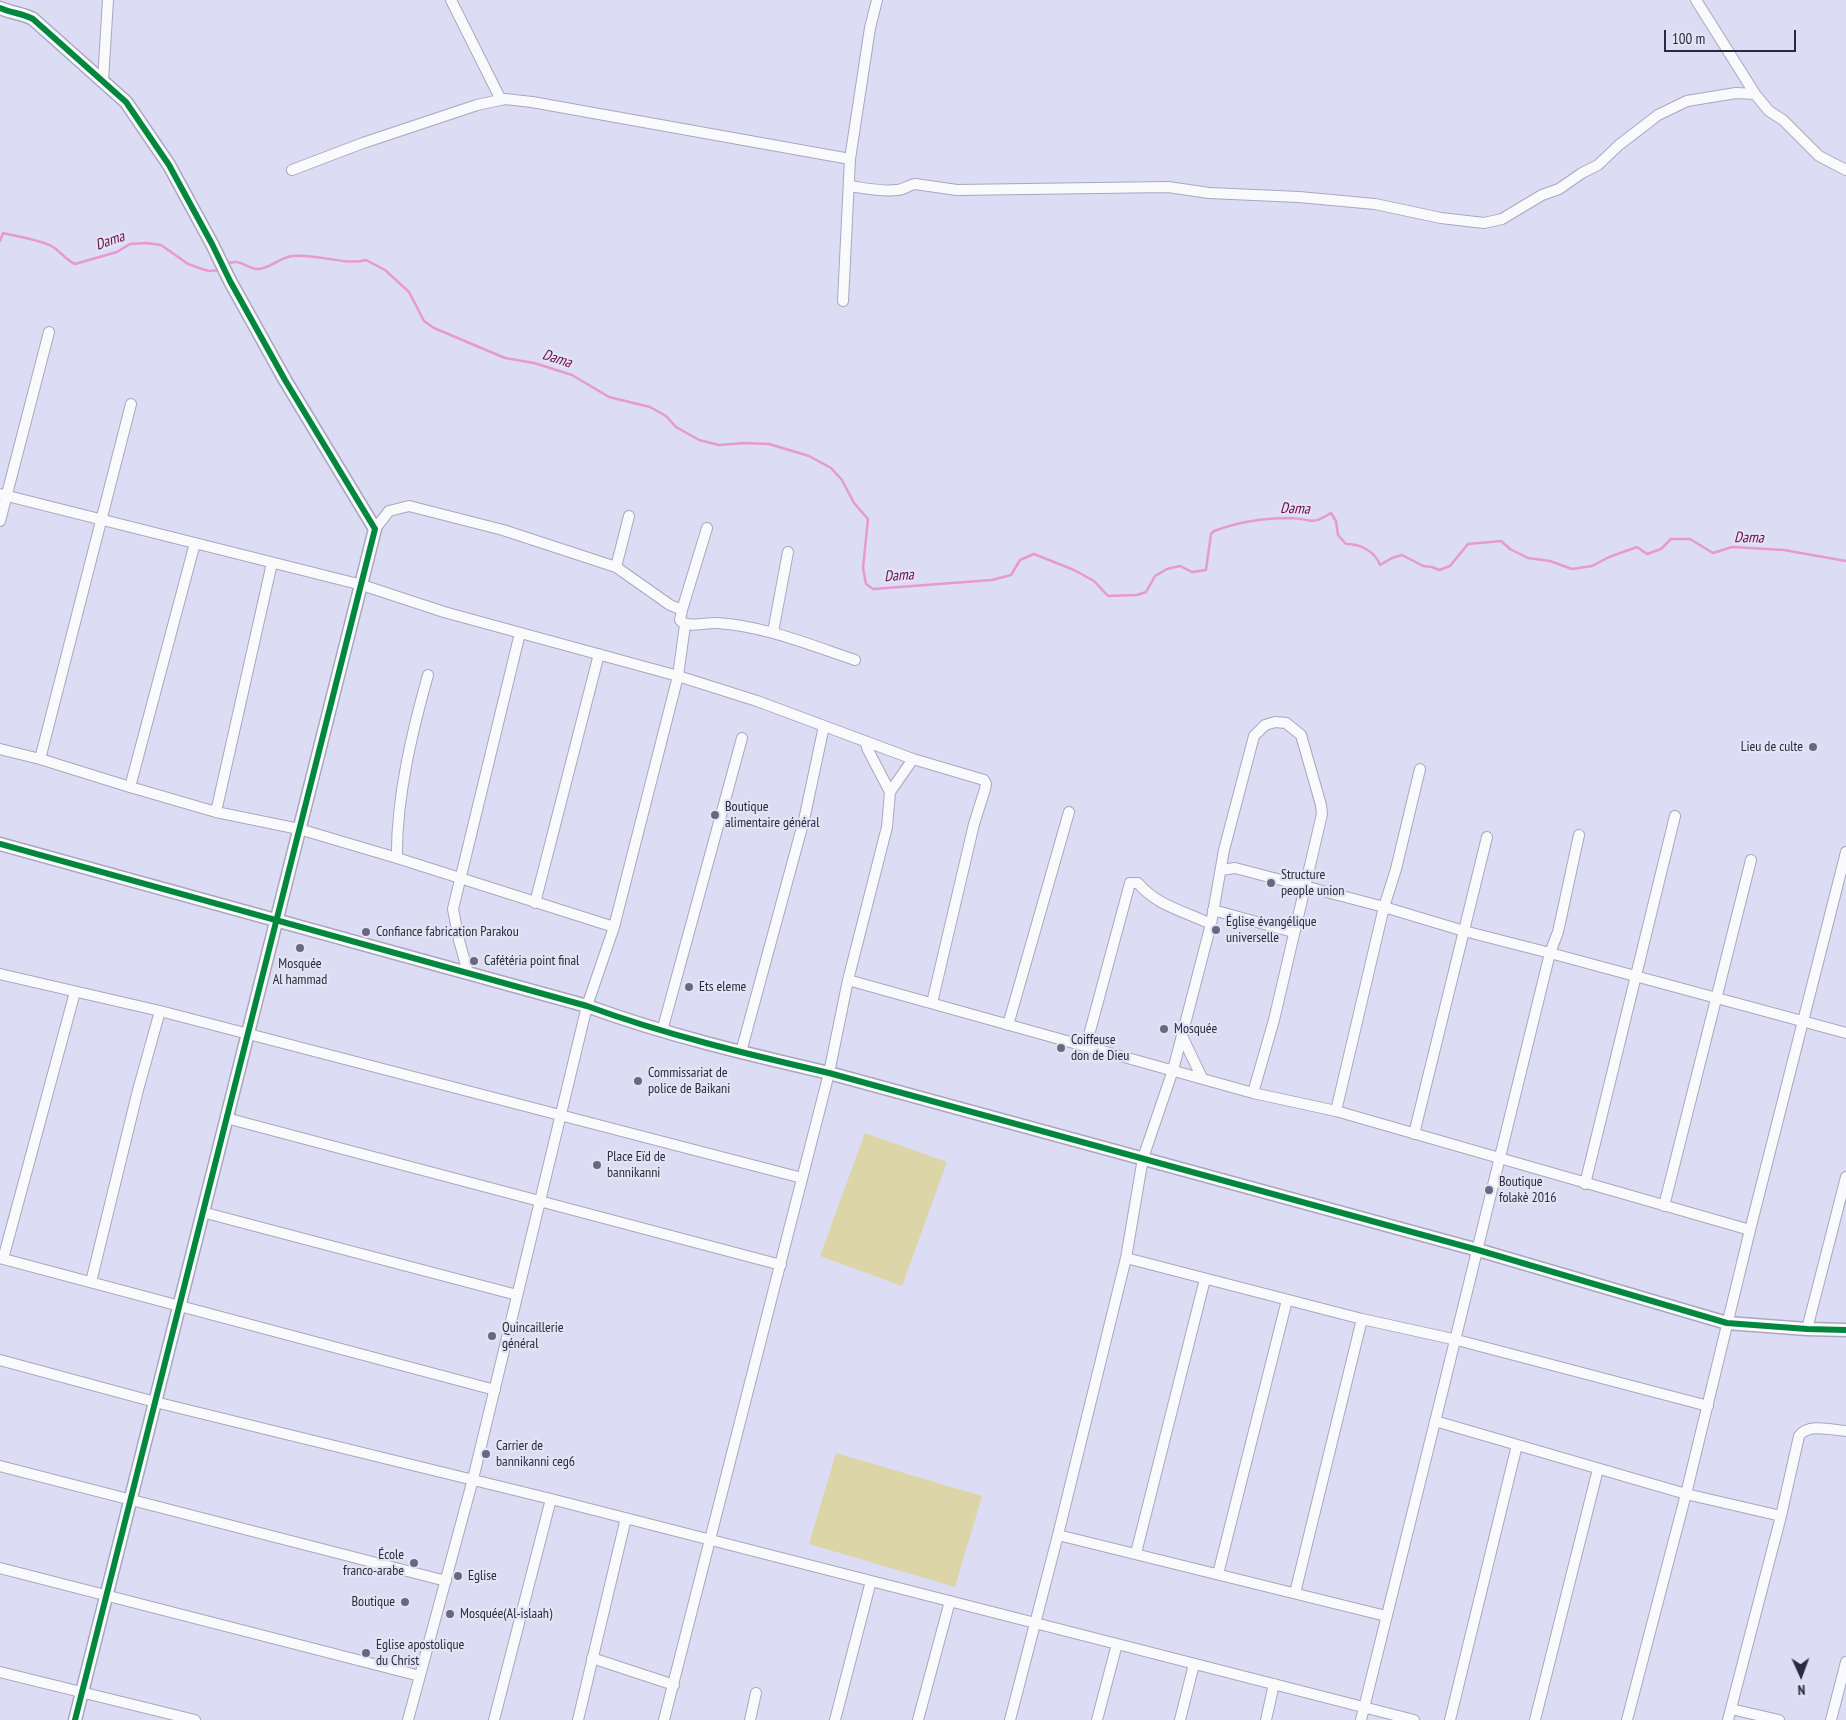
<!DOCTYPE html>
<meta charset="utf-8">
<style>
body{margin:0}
#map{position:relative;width:1846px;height:1720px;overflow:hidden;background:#dcddf4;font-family:"PT Sans Narrow",sans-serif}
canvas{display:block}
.north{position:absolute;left:1776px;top:1650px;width:50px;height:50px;-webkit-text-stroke:4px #e3e4f2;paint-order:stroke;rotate:178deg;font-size:14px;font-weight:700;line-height:20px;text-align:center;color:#292944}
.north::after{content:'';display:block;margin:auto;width:18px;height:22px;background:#292944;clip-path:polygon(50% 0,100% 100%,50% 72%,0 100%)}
.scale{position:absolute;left:1664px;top:30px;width:132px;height:22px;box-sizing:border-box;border:2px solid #292944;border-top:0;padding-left:6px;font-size:15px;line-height:18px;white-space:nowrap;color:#292944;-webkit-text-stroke:4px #e3e4f2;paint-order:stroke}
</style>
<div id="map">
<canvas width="1846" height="1720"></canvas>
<div class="north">N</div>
<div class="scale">100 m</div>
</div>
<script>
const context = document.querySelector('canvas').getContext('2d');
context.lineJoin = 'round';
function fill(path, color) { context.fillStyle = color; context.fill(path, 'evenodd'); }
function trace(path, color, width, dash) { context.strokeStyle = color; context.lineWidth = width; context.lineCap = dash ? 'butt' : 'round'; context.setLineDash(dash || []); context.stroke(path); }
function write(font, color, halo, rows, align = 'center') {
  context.font = font + ' "PT Sans Narrow",sans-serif'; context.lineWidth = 4.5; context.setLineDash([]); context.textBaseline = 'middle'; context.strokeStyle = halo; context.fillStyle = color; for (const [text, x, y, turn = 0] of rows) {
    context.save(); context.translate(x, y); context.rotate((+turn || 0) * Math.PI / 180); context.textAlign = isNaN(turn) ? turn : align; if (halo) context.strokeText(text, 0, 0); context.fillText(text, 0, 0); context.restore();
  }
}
fill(new Path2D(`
 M 865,1133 L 947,1162 L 902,1286 L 820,1256 Z
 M 836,1453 L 982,1496 L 955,1587 L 809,1544 Z`), '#dbd5a7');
trace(new Path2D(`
 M 0,241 L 3,233 C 15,236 45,241 53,247 C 61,252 66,260 75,264 L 117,252 L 130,244 L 147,243 L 161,245 L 188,264 L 202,269 L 209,271 L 220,270
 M 226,265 C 238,256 248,270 259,269 C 271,268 279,258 292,256 C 316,253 345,266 366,260 L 385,270 L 409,292 L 424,321 L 434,328 L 505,358 L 534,363 L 572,375 L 609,397 L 650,407 L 666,416 L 676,427 L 699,440 L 719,445 L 744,443 L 769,444 L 809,456 L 831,468 L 842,480 L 854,503 L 868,519 L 863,568 L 866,584 L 873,589 L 992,580 L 1011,575 L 1020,560 L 1034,554 L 1074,570 L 1094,581 L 1108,596 L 1137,595 L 1146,592 L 1155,576 L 1167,569 L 1180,566 L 1192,572 L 1206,570 L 1211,534 L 1214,531 C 1238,522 1265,518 1291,518 C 1313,519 1310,526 1331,513 L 1336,521 L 1338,535 L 1346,544 C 1360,544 1375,551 1380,565 L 1392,558 L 1402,555 L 1423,566 L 1432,567 L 1439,570 L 1450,566 L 1468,544 L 1501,541 L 1510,549 L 1528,558 L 1550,561 L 1572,569 L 1592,566 L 1609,557 L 1637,547 L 1647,554 L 1661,549 L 1671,539 L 1690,539 L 1713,553 L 1732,547 L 1784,550 L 1846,561`), '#e699d2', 2.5);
const minor = new Path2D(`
 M 451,0 L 501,100
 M 1696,0 L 1755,94 L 1769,111 L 1783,120 L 1819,156 L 1846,170
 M 103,81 L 108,0
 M 292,170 L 363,143 L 477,105 L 505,99 L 532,102 L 850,159
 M 849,186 C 864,188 881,192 897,190 C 904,190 908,185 915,184 L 957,190 L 1168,187 L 1209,193 L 1299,197 L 1375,204 L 1441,218 L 1484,223 L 1502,219 L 1542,195 L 1559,189 L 1582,173 L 1598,165 L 1619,145 L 1658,115 L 1687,101 L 1736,93 L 1755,94
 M 843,301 L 850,159 L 870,28 L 877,0
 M 0,494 L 362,585 L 444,612 L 678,676 L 757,701 L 913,759 L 984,780 L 986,784 L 985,789 L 974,824 L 932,1003
 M 0,521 L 49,332
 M 707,528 L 682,610 L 680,620 C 687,629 706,622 717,623 C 765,626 810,645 855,660
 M 375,529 L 389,511 L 409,506 L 503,530 L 616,567 L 670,605 L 682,610
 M 616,567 L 629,516
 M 773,632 L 788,552
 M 865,741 L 868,750 L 890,792
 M 0,749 L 40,759 L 130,787 L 216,812 L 299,829 L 397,858 L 614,927
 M 40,759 L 131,404
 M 130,787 L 195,543
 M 216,812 L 272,563
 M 397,858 C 396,799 412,732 428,675
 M 1221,870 L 1235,868 L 1384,907 L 1464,931 L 1550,953 L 1846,1033
 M 535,903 L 599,654
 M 1213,910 L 1293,932
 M 468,973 L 459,940 L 453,909 L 520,633
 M 0,974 L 160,1011 L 802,1178
 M 848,980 L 1253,1093 L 1336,1111 L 1750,1230
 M 1008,1025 L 1069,812
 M 662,1031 L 742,738
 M 1182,1036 L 1202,1078
 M 1086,1046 L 1130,883 L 1138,883 C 1157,906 1184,911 1211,924
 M 741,1052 L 804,820 L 824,726
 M 1336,1111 L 1384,907 L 1396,869 L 1420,769
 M 226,1118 L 781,1265
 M 1414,1134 L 1487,837
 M 1585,1184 L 1675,816
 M 1664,1206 L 1751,860
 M 202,1212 L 517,1295
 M 0,1258 L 495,1390
 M 1126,1258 L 1362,1319 L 1457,1340 L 1708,1406
 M 3,1259 L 75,992
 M 91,1282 L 138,1090 L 160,1011
 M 1807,1329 L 1846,1177
 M 0,1360 L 155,1402 L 551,1499 L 1414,1720
 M 1435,1421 L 1686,1494 L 1781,1516
 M 0,1466 L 446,1581
 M 1058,1535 L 1386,1616
 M 1136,1553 L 1205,1279
 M 0,1568 L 420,1676
 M 1218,1574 L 1287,1300
 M 1295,1593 L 1362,1319
 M 592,1658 L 674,1685
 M 0,1672 L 195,1720
 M 1731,1709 L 1779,1720
 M 408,1720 L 473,1479 L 587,1006 L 614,927 L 678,676 L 685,625
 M 494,1720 L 551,1499
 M 578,1720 L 626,1518
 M 664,1720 L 829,1073 L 848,980 L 887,827 L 890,792 L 913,759
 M 750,1720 L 756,1693
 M 835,1720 L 871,1581
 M 918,1720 L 950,1601
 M 1010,1720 L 1058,1535 L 1126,1258 L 1143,1158 L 1173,1070 L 1211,924 L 1224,850 L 1254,736 L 1265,725 L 1275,722 L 1286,723 L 1301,735 L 1321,805 L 1322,814 L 1274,1020 L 1253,1093
 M 1097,1720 L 1117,1644
 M 1180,1720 L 1194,1664
 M 1266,1720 L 1274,1684
 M 1361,1720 C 1426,1465 1486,1208 1550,953 L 1558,932 L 1579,835
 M 1450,1720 L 1517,1445
 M 1535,1720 L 1598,1469
 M 1627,1720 L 1686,1494 L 1750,1230 L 1846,852
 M 1728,1720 L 1781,1516 L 1799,1436 C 1808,1423 1832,1430 1846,1431
 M 1831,1720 L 1846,1662`);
const tertiary = new Path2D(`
 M 0,8 C 11,13 22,13 33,19 L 126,102 L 169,165 L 212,244 L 230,281 L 285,380 L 375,529 L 75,1720
 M 0,844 L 587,1006 C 666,1035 747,1054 829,1073 L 1478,1250 L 1727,1323 L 1807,1329 L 1846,1330`);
trace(minor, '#a7a8be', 12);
trace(tertiary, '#a7a8be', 15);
trace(minor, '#fafafd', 10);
trace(tertiary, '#fafafd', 12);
trace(new Path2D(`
 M 0,8 C 11,13 22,13 33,19 L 126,102 L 169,165 L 212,244 L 230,281 L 285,380 L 375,529 L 75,1720
 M 0,844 L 587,1006 C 666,1035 747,1054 829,1073 L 1478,1250 L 1727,1323 L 1807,1329 L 1846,1330`), '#00873e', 6);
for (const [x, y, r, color] of [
 [1813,747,5,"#686882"],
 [715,815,5,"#686882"],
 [1271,883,5,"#686882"],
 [1216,930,5,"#686882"],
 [366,932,5,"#686882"],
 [300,948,5,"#686882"],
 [474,961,5,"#686882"],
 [689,987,5,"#686882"],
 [1164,1029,5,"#686882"],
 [1061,1048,5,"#686882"],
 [638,1081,5,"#686882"],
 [597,1165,5,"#686882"],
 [1489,1190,5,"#686882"],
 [492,1336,5,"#686882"],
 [486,1454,5,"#686882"],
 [414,1563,5,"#686882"],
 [458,1576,5,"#686882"],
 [405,1602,5,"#686882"],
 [450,1614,5,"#686882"],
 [366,1653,5,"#686882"]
]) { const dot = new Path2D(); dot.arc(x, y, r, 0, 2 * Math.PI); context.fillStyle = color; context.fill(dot); trace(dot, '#e3e4f2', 2); }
write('14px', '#292944', '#e3e4f2', [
 ["Lieu de culte",1803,747,"right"],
 ["Boutique",725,807],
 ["alimentaire général",725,823],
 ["Structure",1281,875],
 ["people union",1281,891],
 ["Église évangélique",1226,922],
 ["universelle",1226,938],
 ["Confiance fabrication Parakou",376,932],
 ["Cafétéria point final",484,961],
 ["Mosquée",300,964,"center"],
 ["Al hammad",300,980,"center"],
 ["Ets eleme",699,987],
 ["Mosquée",1174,1029],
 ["Coiffeuse",1071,1040],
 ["don de Dieu",1071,1056],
 ["Commissariat de",648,1073],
 ["police de Baikani",648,1089],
 ["Place Eïd de",607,1157],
 ["bannikanni",607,1173],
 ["Boutique",1499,1182],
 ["folakè 2016",1499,1198],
 ["Quincaillerie",502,1328],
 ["général",502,1344],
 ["Carrier de",496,1446],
 ["bannikanni ceg6",496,1462],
 ["École",404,1555,"right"],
 ["franco-arabe",404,1571,"right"],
 ["Eglise",468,1576],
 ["Boutique",395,1602,"right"],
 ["Mosquée(Al-islaah)",460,1614],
 ["Eglise apostolique",376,1645],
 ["du Christ",376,1661]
], 'left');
write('italic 15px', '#6f0854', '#e3e4f2', [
 ["Dama",110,241,-19],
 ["Dama",557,359,18],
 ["Dama",1295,509,2],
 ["Dama",1749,538,1],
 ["Dama",899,576,-4]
]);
</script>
